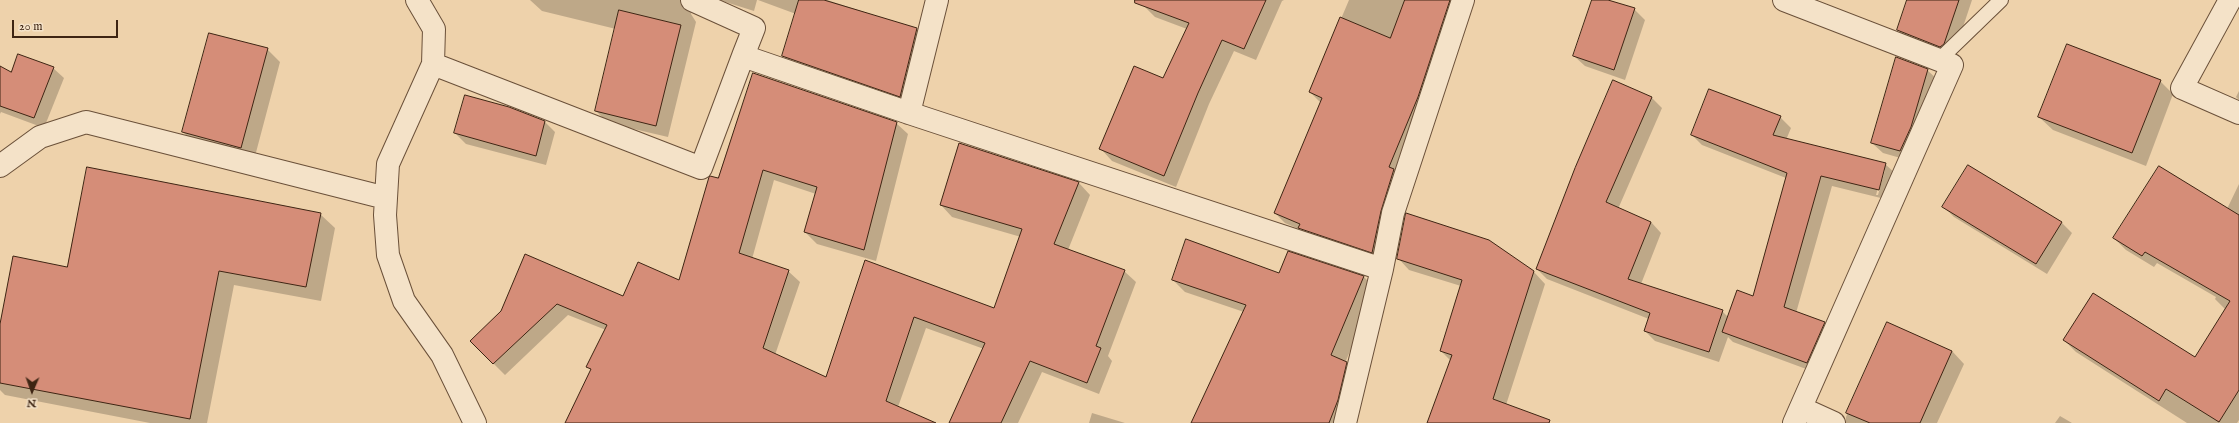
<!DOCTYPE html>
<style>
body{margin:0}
#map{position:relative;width:2239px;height:423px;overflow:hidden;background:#eed2ab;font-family:"IM FELL English",serif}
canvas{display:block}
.north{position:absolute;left:12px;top:371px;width:40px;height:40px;-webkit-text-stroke:3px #f4e2c8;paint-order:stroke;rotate:182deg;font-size:11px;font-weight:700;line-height:16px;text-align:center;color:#3e2513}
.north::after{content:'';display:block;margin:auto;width:14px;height:18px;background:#3e2513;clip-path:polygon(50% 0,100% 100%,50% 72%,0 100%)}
.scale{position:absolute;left:12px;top:20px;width:106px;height:18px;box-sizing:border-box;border:2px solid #3e2513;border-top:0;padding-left:5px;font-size:12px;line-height:14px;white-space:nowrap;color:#3e2513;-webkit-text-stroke:3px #f4e2c8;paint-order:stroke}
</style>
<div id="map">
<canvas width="2239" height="423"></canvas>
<div class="north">N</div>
<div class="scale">20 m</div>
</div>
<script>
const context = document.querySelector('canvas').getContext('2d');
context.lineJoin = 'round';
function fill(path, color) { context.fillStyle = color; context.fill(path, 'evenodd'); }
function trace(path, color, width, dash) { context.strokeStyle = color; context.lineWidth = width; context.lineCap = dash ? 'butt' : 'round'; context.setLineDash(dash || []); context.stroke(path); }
fill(new Path2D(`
 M 530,0 L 700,0 L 692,7 L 691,14 L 696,22 L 668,137 L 608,123 L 596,111 L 616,29 L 542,11 Z
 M 719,0 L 757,0 L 754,11 Z
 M 758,0 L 827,0 L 917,29 L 928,41 L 912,108 L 795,68 L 783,56 L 796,14 Z
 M 1145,0 L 1284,0 L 1282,1 L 1256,60 L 1234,51 L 1209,104 L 1176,187 L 1112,161 L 1101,149 L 1164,80 L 1187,29 L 1155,17 L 1143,5 Z
 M 1349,0 L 1467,0 L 1383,262 L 1310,238 L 1301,230 L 1285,223 L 1275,213 L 1321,103 L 1310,92 Z
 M 1593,0 L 1605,0 L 1634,9 L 1645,20 L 1625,80 L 1585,66 L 1574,56 Z
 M 1908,0 L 1972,0 L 1954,54 L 1908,40 L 1898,30 Z
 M 267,49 L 280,62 L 254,160 L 196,145 L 183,132 Z
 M 0,67 L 12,73 L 53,68 L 64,78 L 44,128 L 1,112 L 0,114 Z
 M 1927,70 L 1938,80 L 1911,161 L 1883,153 L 1872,143 Z
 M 1614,81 L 1652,98 L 1662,108 L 1618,209 L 1651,222 L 1661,233 L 1641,284 L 1722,311 L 1728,317 L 1754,297 L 1786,178 L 1702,145 L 1692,135 L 1780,117 L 1791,128 L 1786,140 L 1885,164 L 1896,174 L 1889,200 L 1832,186 L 1796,313 L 1824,323 L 1835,333 L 1817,373 L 1733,342 L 1728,337 L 1719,362 L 1655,341 L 1645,331 L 1649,319 L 1547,279 L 1537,269 ZM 1883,170 L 1885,170 L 1878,195 L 1876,195 Z
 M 2160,81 L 2173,94 L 2146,166 L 2053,130 L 2039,117 Z
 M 2239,91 L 2239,100 L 2236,97 Z
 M 509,108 L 545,122 L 555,132 L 546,165 L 466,144 L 455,133 Z
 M 896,123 L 908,134 L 876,261 L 817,244 L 805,232 L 816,194 L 774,180 L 752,259 L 788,271 L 800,282 L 775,355 L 826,378 L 866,261 L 994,309 L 1021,237 L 952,217 L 941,205 L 960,144 L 1079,183 L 1090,195 L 1068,250 L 1124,271 L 1136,282 L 1108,356 L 1112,361 L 1099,394 L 1042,372 L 1018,423 L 950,423 L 984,349 L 926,328 L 898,407 L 934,423 L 566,423 L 592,371 L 588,367 L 606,330 L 568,315 L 505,375 L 493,363 L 502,312 L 526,256 L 624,297 L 680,282 L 719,179 Z
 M 1969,166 L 2062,223 L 2072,233 L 2047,274 L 1954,217 L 1944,207 Z
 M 2239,184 L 2239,420 L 2237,423 L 2187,423 L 2076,352 L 2064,340 L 2196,358 L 2226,310 L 2215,299 L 2216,297 L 2157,263 L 2154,267 L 2126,250 L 2114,238 L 2227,209 Z
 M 320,214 L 335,228 L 321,301 L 234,285 L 207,423 L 150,423 L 5,395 L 0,390 L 0,329 Z
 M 1289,252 L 1364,277 L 1376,289 L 1345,363 L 1358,375 L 1345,423 L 1192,423 L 1244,312 L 1185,292 L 1173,280 L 1280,274 Z
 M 1398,258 L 1534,272 L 1545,284 L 1506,405 L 1531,423 L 1428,423 L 1451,361 L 1441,351 L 1461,286 L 1409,270 Z
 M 1888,323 L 1952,351 L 1964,364 L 1937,423 L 1846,423 L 1846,417 Z
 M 1092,413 L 1125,423 L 1089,423 Z
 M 2060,416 L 2072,423 L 2055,423 Z`), '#0003');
const building = new Path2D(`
 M 799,0 L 824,0 L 917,28 L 900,97 L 782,56 Z
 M 1135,0 L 1266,0 L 1244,49 L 1222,40 L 1198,93 L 1164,176 L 1099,149 L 1134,66 L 1163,78 L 1189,23 L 1135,3 Z
 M 1405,0 L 1450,0 L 1418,97 L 1389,167 L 1394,169 L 1381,211 L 1372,253 L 1298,228 L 1300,224 L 1274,213 L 1322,98 L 1309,92 L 1340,17 L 1390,38 Z
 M 1592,0 L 1608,0 L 1635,8 L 1614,70 L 1573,56 Z
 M 1907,0 L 1959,0 L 1944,44 L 1940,47 L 1897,30 Z
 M 619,10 L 681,25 L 656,126 L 595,111 Z
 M 209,33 L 268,48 L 241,148 L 182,132 Z
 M 2067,44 L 2161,80 L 2132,153 L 2038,117 Z
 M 18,54 L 54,67 L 34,118 L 0,106 L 0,66 L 11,72 Z
 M 1896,57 L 1928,69 L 1911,127 L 1900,151 L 1871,143 Z
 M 753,73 L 897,122 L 864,250 L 804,232 L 817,187 L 763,170 L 739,253 L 789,270 L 763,348 L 826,377 L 865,260 L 994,308 L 1022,229 L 940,205 L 959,143 L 1079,182 L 1054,244 L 1125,270 L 1096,346 L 1101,348 L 1087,383 L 1030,361 L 1001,423 L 949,423 L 985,343 L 914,317 L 886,401 L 936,423 L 565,423 L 591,369 L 586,367 L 607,325 L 557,304 L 493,364 L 470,341 L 501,311 L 525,254 L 623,296 L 638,262 L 679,280 L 709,177 L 710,176 L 718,178 Z
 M 1613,80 L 1652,97 L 1606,202 L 1651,222 L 1628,279 L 1723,310 L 1709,352 L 1644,331 L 1650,313 L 1536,269 L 1575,168 Z
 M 1709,89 L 1781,116 L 1773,135 L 1886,163 L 1879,190 L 1821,176 L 1784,307 L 1825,322 L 1807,363 L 1722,332 L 1737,290 L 1753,296 L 1787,173 L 1691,135 Z
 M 465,95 L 509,107 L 545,121 L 536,156 L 454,133 Z
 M 1968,165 L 2062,222 L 2036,264 L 1942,207 Z
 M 2159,166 L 2239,215 L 2239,390 L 2219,422 L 2166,389 L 2159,401 L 2063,340 L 2093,293 L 2195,357 L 2230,301 L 2145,252 L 2142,256 L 2113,238 Z
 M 87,167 L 321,213 L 306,287 L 219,271 L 190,419 L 0,383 L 0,324 L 13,256 L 67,267 Z
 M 1406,213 L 1489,240 L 1534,271 L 1493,399 L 1550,420 L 1549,423 L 1427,423 L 1452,355 L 1440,351 L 1462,280 L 1397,259 Z
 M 1186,239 L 1279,273 L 1288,251 L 1364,276 L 1331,355 L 1347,362 L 1338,400 L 1329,423 L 1191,423 L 1246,305 L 1172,280 Z
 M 1887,322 L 1952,351 L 1920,423 L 1870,423 L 1846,413 Z`);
fill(building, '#d58d78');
trace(building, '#3e2513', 1);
const service = new Path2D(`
 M 1939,60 L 2001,0`);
const minor = new Path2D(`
 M 417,0 L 434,29 L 433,64 L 388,164 L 385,215 L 388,255 L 404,301 L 442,355 L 475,423
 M 692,0 L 754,28 L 743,56
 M 1784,0 L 1952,65 L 1794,423
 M 2230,0 L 2182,88 L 2239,113
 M 433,64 L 701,168 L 743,56 L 909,113 L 1382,269
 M 909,113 L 937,0
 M 0,166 L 40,137 L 86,122 L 386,198
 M 1801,408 L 1834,423
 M 1345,423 L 1382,269 L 1393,213 L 1463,0`);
trace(service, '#6a5039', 16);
trace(minor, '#6a5039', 24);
trace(service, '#f4e2c8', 14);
trace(minor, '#f4e2c8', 22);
</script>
